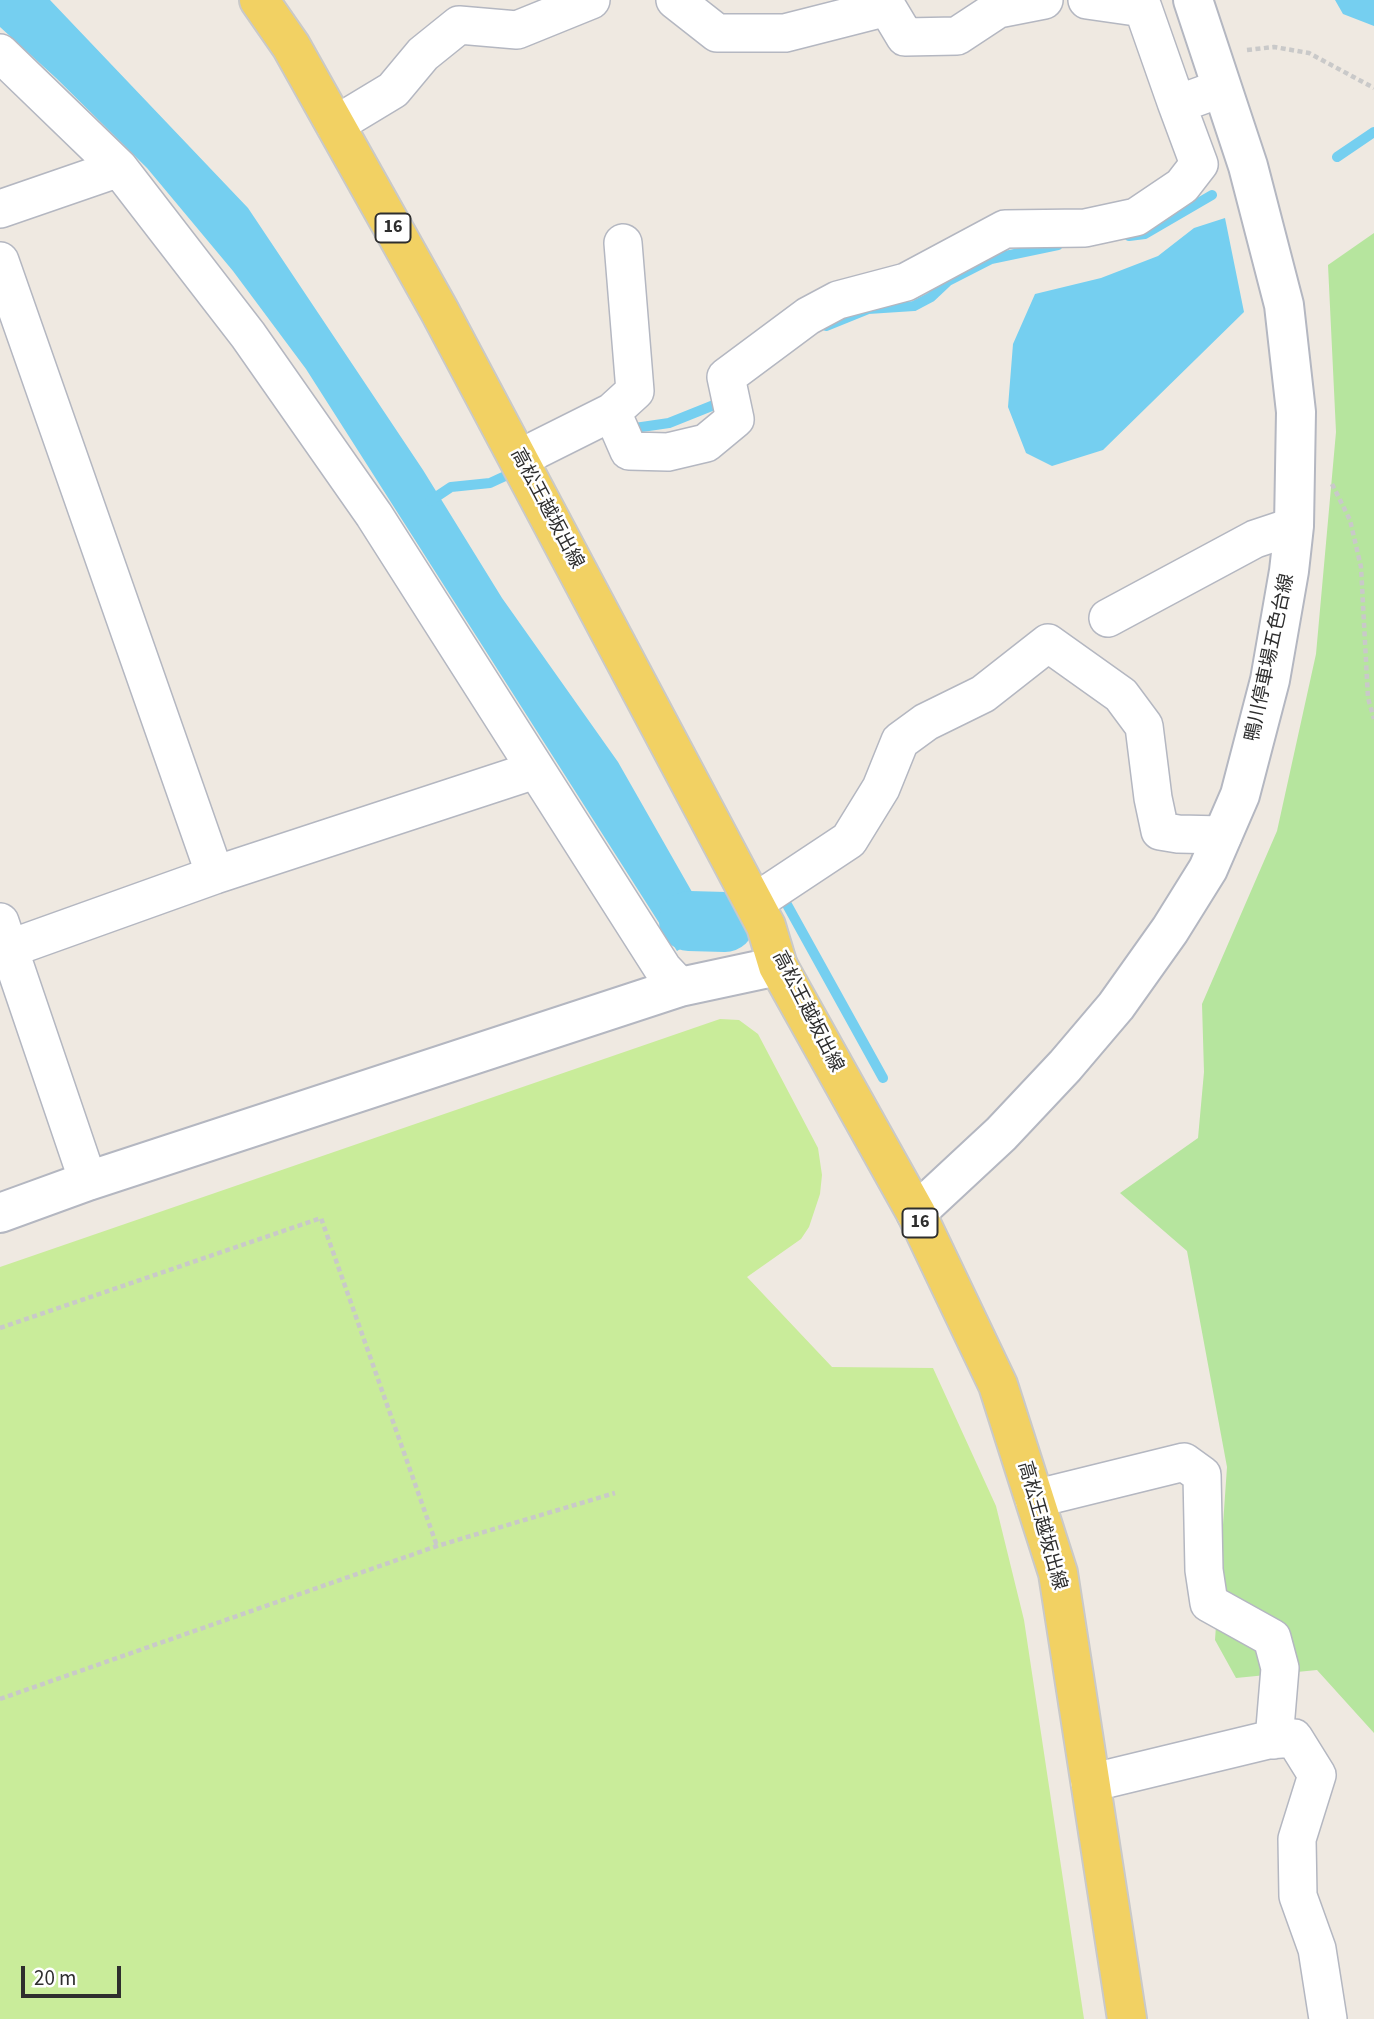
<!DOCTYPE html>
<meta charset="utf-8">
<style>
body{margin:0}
#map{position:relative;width:1374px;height:2019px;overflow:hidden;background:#efe9e1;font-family:"Source Sans 3",sans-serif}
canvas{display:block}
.scale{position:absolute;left:21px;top:1966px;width:100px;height:32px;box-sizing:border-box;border:4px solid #2e2e2e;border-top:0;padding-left:9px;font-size:21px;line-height:24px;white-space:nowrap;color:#2e2e2e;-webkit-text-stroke:5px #fff;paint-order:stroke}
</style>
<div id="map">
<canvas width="1374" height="2019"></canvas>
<div class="scale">20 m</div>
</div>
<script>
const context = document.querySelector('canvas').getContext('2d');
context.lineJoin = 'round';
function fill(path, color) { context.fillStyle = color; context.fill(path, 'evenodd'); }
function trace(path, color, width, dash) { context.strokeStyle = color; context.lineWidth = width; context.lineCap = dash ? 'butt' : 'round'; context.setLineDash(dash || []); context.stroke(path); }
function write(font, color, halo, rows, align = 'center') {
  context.font = font + ' "Source Sans 3","Noto Sans JP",sans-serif'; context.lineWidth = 5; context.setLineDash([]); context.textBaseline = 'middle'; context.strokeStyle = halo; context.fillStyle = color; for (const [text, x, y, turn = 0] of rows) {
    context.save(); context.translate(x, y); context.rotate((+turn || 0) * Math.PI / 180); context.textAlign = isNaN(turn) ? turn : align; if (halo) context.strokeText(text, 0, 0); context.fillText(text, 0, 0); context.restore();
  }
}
fill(new Path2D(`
 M 1374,233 L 1374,1733 L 1317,1670 L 1236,1678 L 1215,1640 L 1227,1467 L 1187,1251 L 1120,1193 L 1198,1138 L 1204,1072 L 1202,1004 L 1277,831 L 1316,654 L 1336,432 L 1328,265 Z`), '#b6e59e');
fill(new Path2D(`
 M 720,1019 L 739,1020 L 758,1034 L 818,1148 L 822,1175 L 820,1194 L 809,1227 L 801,1239 L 747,1277 L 832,1367 L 933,1368 L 996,1506 L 1024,1620 L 1084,2019 L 0,2019 L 0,1267 Z`), '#c9ec9a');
fill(new Path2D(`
 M 0,0 L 50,0 L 248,208 L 423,470 L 502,598 L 618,762 L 704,913 L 711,931 L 677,951 L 306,369 L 233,271 L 147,168 L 56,78 L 0,27 Z
 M 1335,0 L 1374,0 L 1374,26 L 1343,14 Z
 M 1225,218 L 1244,312 L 1103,450 L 1052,466 L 1026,453 L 1008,407 L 1013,344 L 1035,294 L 1101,278 L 1158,256 L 1194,228 Z`), '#75cff0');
trace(new Path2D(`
 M 1337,157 L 1374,132
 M 1129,236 L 1145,234 L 1212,195
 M 826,326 L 868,309 L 914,306 L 931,297 L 948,281 L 991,259 L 1058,245
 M 628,429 L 669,423 L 724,401
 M 430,501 L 451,487 L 490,483 L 516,471
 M 780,892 L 883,1078`), '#75cff0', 10);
trace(new Path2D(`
 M 689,921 L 725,922`), '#75cff0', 60);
const minor = new Path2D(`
 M 675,0 L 717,33 L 785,33 L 887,7 L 905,37 L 957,36 L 998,9 L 1044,0
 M 1087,0 L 1143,8 L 1176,102
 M 0,53 L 119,168 L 248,335 L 374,515 L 663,969 L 680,987
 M 335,125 L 393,90 L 423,54 L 459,25 L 517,30 L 591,0
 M 0,209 L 119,168
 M 0,261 L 215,875
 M 612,412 L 629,451 L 668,452 L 706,443 L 735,419 L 726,377 L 808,316 L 838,300 L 906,282 L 1005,229 L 1085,228 L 1136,217 L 1182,186 L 1199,164 L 1176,102 L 1189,100 L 1222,88
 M 519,460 L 538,449 L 612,412 L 635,391 L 623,243
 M 1108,618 L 1255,539 L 1294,526
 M 754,903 L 849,840 L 881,788 L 900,741 L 926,722 L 983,694 L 1048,643 L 1121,695 L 1144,726 L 1153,798 L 1160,831 L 1178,834 L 1223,835
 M 0,922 L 88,1181
 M 0,952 L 215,875 L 535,770
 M 1034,1499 L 1184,1462 L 1202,1475 L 1204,1570 L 1209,1603 L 1272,1638 L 1280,1668 L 1274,1740
 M 1090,1783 L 1268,1740 L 1294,1738 L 1317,1775 L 1297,1839 L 1298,1896 L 1317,1949 L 1328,2019`);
const tertiary = new Path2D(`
 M 0,1213 L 88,1181 L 680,987 L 778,966`);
const secondary = new Path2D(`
 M 916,1213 L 1001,1134 L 1065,1066 L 1116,1006 L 1170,930 L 1208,869 L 1240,795 L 1270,680 L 1289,571 L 1294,526 L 1296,412 L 1284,305 L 1248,166 L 1193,0`);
const primary = new Path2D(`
 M 259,0 L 291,46 L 439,310 L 766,926 L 778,966 L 916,1213 L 998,1385 L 1058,1573 L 1127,2019`);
trace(minor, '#b4b7c1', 40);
trace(tertiary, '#b4b7c1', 42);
trace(secondary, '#b4b7c1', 42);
trace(primary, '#c9c9c9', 42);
trace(new Path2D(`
 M 1247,50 L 1274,47 L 1309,53 L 1374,88
 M 1332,484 L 1350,520 L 1361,567 L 1368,698 L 1374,719
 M 0,1328 L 321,1218 L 437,1546
 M 0,1699 L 437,1546 L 615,1493`), '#c9c9c9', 4.5, [5, 3.5]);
trace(minor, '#fff', 37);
trace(tertiary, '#fff', 38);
trace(secondary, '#fff', 38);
trace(primary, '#f2d163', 38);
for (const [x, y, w] of [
 [393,228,35],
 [920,1223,35]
]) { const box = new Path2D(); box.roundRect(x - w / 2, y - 14.5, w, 29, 5); context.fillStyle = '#fff'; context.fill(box); trace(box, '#2e2e2e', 2); }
write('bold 18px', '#2e2e2e', null, [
 ["16",393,228],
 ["16",920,1223]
]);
write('19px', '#2e2e2e', '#fff', [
 ["高松王越坂出線",546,509,62],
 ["鴨川停車場五色台線",1271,658,-78],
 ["高松王越坂出線",807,1012,63],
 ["高松王越坂出線",1041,1526,74]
]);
</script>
